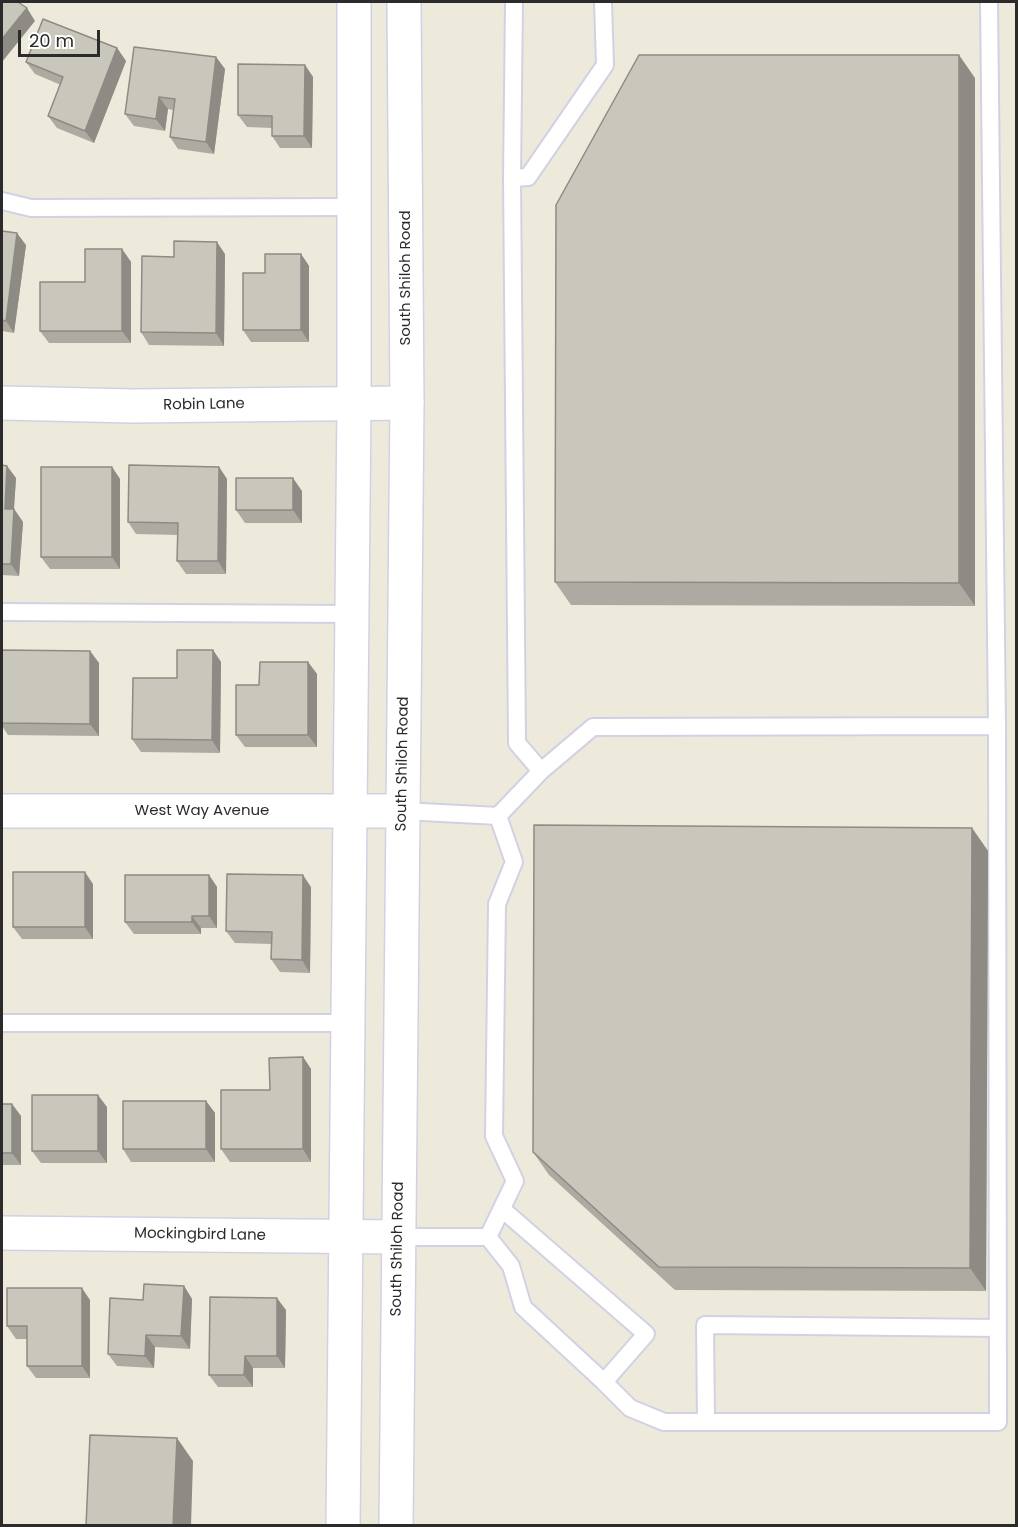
<!DOCTYPE html>
<style>
body{margin:0}
#map{position:relative;width:1018px;height:1527px;overflow:hidden;background:#edeadc;font-family:Poppins,sans-serif}
canvas{display:block}
.frame{position:absolute;inset:0;border:3px solid #2b2b2b;pointer-events:none}
.scale{position:absolute;left:18px;top:30px;width:82px;height:27px;box-sizing:border-box;border:3px solid #2b2b2b;border-top:0;padding-left:8px;font-size:18px;line-height:21px;white-space:nowrap;color:#2b2b2b;-webkit-text-stroke:4px #fff;paint-order:stroke}
</style>
<div id="map">
<canvas width="1018" height="1527"></canvas>
<div class="frame"></div>
<div class="scale">20 m</div>
</div>
<script>
const context = document.querySelector('canvas').getContext('2d');
context.lineJoin = 'round';
function trace(path, color, width, dash) { context.strokeStyle = color; context.lineWidth = width; context.lineCap = dash ? 'butt' : 'round'; context.setLineDash(dash || []); context.stroke(path); }
function fill(path, color) { context.fillStyle = color; context.fill(path, 'evenodd'); }
function write(font, color, halo, rows, align = 'center') {
  context.font = font + ' Poppins,sans-serif'; context.lineWidth = 4.5; context.setLineDash([]); context.textBaseline = 'middle'; context.strokeStyle = halo; context.fillStyle = color; for (const [text, x, y, turn = 0] of rows) {
    context.save(); context.translate(x, y); context.rotate((+turn || 0) * Math.PI / 180); context.textAlign = isNaN(turn) ? turn : align; if (halo) context.strokeText(text, 0, 0); context.fillText(text, 0, 0); context.restore();
  }
}
const lane = new Path2D(`
 M 512,178 L 528,177 L 605,65 L 603,2
 M 2,201 L 31,208 L 354,207
 M 2,612 L 352,614
 M 541,771 L 593,727 L 997,726
 M 403,811 L 498,816
 M 2,1023 L 348,1023
 M 398,1237 L 488,1237 L 515,1181 L 494,1136 L 497,904 L 514,862 L 498,816 L 541,771 L 517,743 L 512,178 L 514,2
 M 488,1237 L 511,1266 L 523,1307 L 604,1382 L 646,1334 L 502,1209
 M 604,1382 L 630,1408 L 664,1422 L 998,1422 L 997,726 L 989,2
 M 706,1422 L 705,1325 L 998,1328`);
const street = new Path2D(`
 M 2,403 L 133,406 L 407,403
 M 2,811 L 403,811
 M 2,1233 L 398,1237`);
const secondary = new Path2D(`
 M 343,1526 L 354,403 L 354,2
 M 396,1526 L 407,403 L 404,2`);
trace(lane, '#d2d1e4', 20);
trace(street, '#d2d1e4', 36);
trace(secondary, '#d2d1e4', 36);
trace(lane, '#fff', 16);
trace(street, '#fff', 33);
trace(secondary, '#fff', 33);
fill(new Path2D(`
 M 117,48 L 126,61 L 94,143 L 57,128 L 48,116 L 61,85 L 35,74 L 26,62 Z
 M 216,57 L 225,69 L 214,154 L 178,149 L 170,137 L 173,110 L 168,109 L 165,131 L 134,126 L 125,114 Z
 M 305,65 L 313,77 L 312,148 L 280,148 L 272,136 L 272,128 L 247,127 L 238,115 Z
 M 975,78 L 975,606 L 571,605 L 555,582 Z
 M 2,231 L 26,245 L 14,333 L 2,331 Z
 M 122,249 L 131,262 L 131,343 L 49,343 L 40,331 L 85,282 Z
 M 225,254 L 224,346 L 149,345 L 141,332 L 174,257 Z
 M 301,254 L 309,266 L 309,342 L 251,342 L 243,330 L 265,273 Z
 M 2,465 L 7,466 L 16,478 L 14,509 L 23,522 L 19,576 L 2,575 Z
 M 112,467 L 120,479 L 120,569 L 50,569 L 41,557 Z
 M 219,467 L 227,479 L 226,574 L 186,574 L 177,561 L 178,535 L 136,534 L 128,522 Z
 M 302,491 L 302,523 L 245,523 L 236,510 Z
 M 2,650 L 90,651 L 99,663 L 99,736 L 8,735 L 2,726 Z
 M 213,650 L 221,662 L 220,753 L 141,752 L 132,739 L 177,678 Z
 M 308,662 L 317,674 L 317,747 L 245,747 L 236,735 L 259,685 Z
 M 972,828 L 988,851 L 986,1291 L 675,1290 L 549,1175 L 533,1152 Z
 M 209,875 L 217,887 L 217,928 L 201,928 L 201,934 L 134,934 L 125,922 Z
 M 93,884 L 93,939 L 22,939 L 13,927 Z
 M 311,887 L 310,973 L 280,972 L 271,959 L 272,944 L 235,943 L 226,931 Z
 M 303,1057 L 311,1069 L 311,1162 L 230,1162 L 221,1149 L 270,1090 Z
 M 206,1101 L 215,1113 L 215,1162 L 131,1162 L 123,1149 Z
 M 2,1104 L 12,1104 L 21,1116 L 21,1165 L 2,1165 Z
 M 107,1107 L 107,1163 L 41,1163 L 32,1151 Z
 M 184,1286 L 192,1299 L 190,1349 L 155,1347 L 154,1368 L 117,1366 L 108,1354 L 143,1300 Z
 M 90,1300 L 90,1378 L 36,1378 L 27,1366 L 27,1339 L 16,1339 L 7,1326 Z
 M 286,1310 L 285,1368 L 253,1368 L 253,1387 L 218,1387 L 209,1375 Z`), '#adaaa2');
fill(new Path2D(`
 M 27,8 L 35,21 L 2,62 L 2,39 Z
 M 117,48 L 126,61 L 94,143 L 85,131 Z
 M 959,55 L 975,78 L 975,606 L 959,583 Z
 M 216,57 L 225,69 L 214,154 L 206,142 Z
 M 305,65 L 313,77 L 312,148 L 304,136 Z
 M 159,97 L 168,109 L 165,131 L 156,119 Z
 M 17,233 L 26,245 L 14,333 L 6,321 Z
 M 217,242 L 225,254 L 224,346 L 216,333 Z
 M 122,249 L 131,262 L 131,343 L 122,331 Z
 M 301,254 L 309,266 L 309,342 L 301,330 Z
 M 7,466 L 16,478 L 13,522 L 5,509 Z
 M 112,467 L 120,479 L 120,569 L 112,557 Z
 M 219,467 L 227,479 L 226,574 L 218,561 Z
 M 293,478 L 302,491 L 302,523 L 293,510 Z
 M 14,509 L 23,522 L 19,576 L 11,564 Z
 M 213,650 L 221,662 L 220,753 L 212,740 Z
 M 90,651 L 99,663 L 99,736 L 90,724 Z
 M 308,662 L 317,674 L 317,747 L 308,735 Z
 M 972,828 L 988,851 L 986,1291 L 970,1268 Z
 M 85,872 L 93,884 L 93,939 L 85,927 Z
 M 209,875 L 217,887 L 217,928 L 209,916 Z
 M 303,875 L 311,887 L 310,973 L 302,960 Z
 M 192,916 L 201,928 L 201,934 L 192,922 Z
 M 303,1057 L 311,1069 L 311,1162 L 303,1149 Z
 M 98,1095 L 107,1107 L 107,1163 L 98,1151 Z
 M 206,1101 L 215,1113 L 215,1162 L 206,1149 Z
 M 12,1104 L 21,1116 L 21,1165 L 12,1153 Z
 M 184,1286 L 192,1299 L 190,1349 L 181,1336 Z
 M 82,1288 L 90,1300 L 90,1378 L 82,1366 Z
 M 277,1298 L 286,1310 L 285,1368 L 277,1356 Z
 M 146,1335 L 155,1347 L 154,1368 L 145,1356 Z
 M 245,1356 L 253,1368 L 253,1387 L 244,1375 Z
 M 177,1438 L 193,1461 L 191,1526 L 173,1526 Z`), '#8d8b84');
const building = new Path2D(`
 M 2,2 L 18,2 L 27,8 L 2,39 Z
 M 43,19 L 117,48 L 85,131 L 48,116 L 63,77 L 26,62 Z
 M 134,47 L 216,57 L 206,142 L 170,137 L 175,99 L 159,97 L 156,119 L 125,114 Z
 M 639,55 L 959,55 L 959,583 L 555,582 L 556,205 Z
 M 238,64 L 305,65 L 304,136 L 272,136 L 272,116 L 238,115 Z
 M 2,231 L 17,233 L 6,321 L 2,320 Z
 M 174,241 L 217,242 L 216,333 L 141,332 L 142,256 L 174,257 Z
 M 85,249 L 122,249 L 122,331 L 40,331 L 40,282 L 85,282 Z
 M 265,254 L 301,254 L 301,330 L 243,330 L 243,273 L 265,273 Z
 M 2,465 L 7,466 L 5,509 L 14,509 L 11,564 L 2,564 Z
 M 129,465 L 219,467 L 218,561 L 177,561 L 178,523 L 128,522 Z
 M 41,467 L 112,467 L 112,557 L 41,557 Z
 M 236,478 L 293,478 L 293,510 L 236,510 Z
 M 2,650 L 90,651 L 90,724 L 2,723 Z
 M 177,650 L 213,650 L 212,740 L 132,739 L 133,678 L 177,678 Z
 M 260,662 L 308,662 L 308,735 L 236,735 L 236,685 L 259,685 Z
 M 534,825 L 972,828 L 970,1268 L 659,1267 L 533,1152 Z
 M 13,872 L 85,872 L 85,927 L 13,927 Z
 M 227,874 L 303,875 L 302,960 L 271,959 L 272,932 L 226,931 Z
 M 125,875 L 209,875 L 209,916 L 192,916 L 192,922 L 125,922 Z
 M 303,1057 L 303,1149 L 221,1149 L 221,1090 L 270,1090 L 269,1058 Z
 M 32,1095 L 98,1095 L 98,1151 L 32,1151 Z
 M 123,1101 L 206,1101 L 206,1149 L 123,1149 Z
 M 2,1104 L 12,1104 L 12,1153 L 2,1153 Z
 M 144,1284 L 184,1286 L 181,1336 L 146,1335 L 145,1356 L 108,1354 L 110,1298 L 143,1300 Z
 M 7,1288 L 82,1288 L 82,1366 L 27,1366 L 27,1326 L 7,1326 Z
 M 210,1297 L 277,1298 L 277,1356 L 245,1356 L 244,1375 L 209,1375 Z
 M 90,1435 L 177,1438 L 173,1526 L 86,1526 Z`);
fill(building, '#c9c6bc');
trace(building, '#8d8b84', 1.5);
write('15px', '#2b2b2b', '#fff', [
 ["South Shiloh Road",406,278,-90],
 ["Robin Lane",204,405,-1],
 ["South Shiloh Road",403,764,-89],
 ["West Way Avenue",202,811],
 ["Mockingbird Lane",200,1235,1],
 ["South Shiloh Road",398,1249,-89]
]);
</script>
